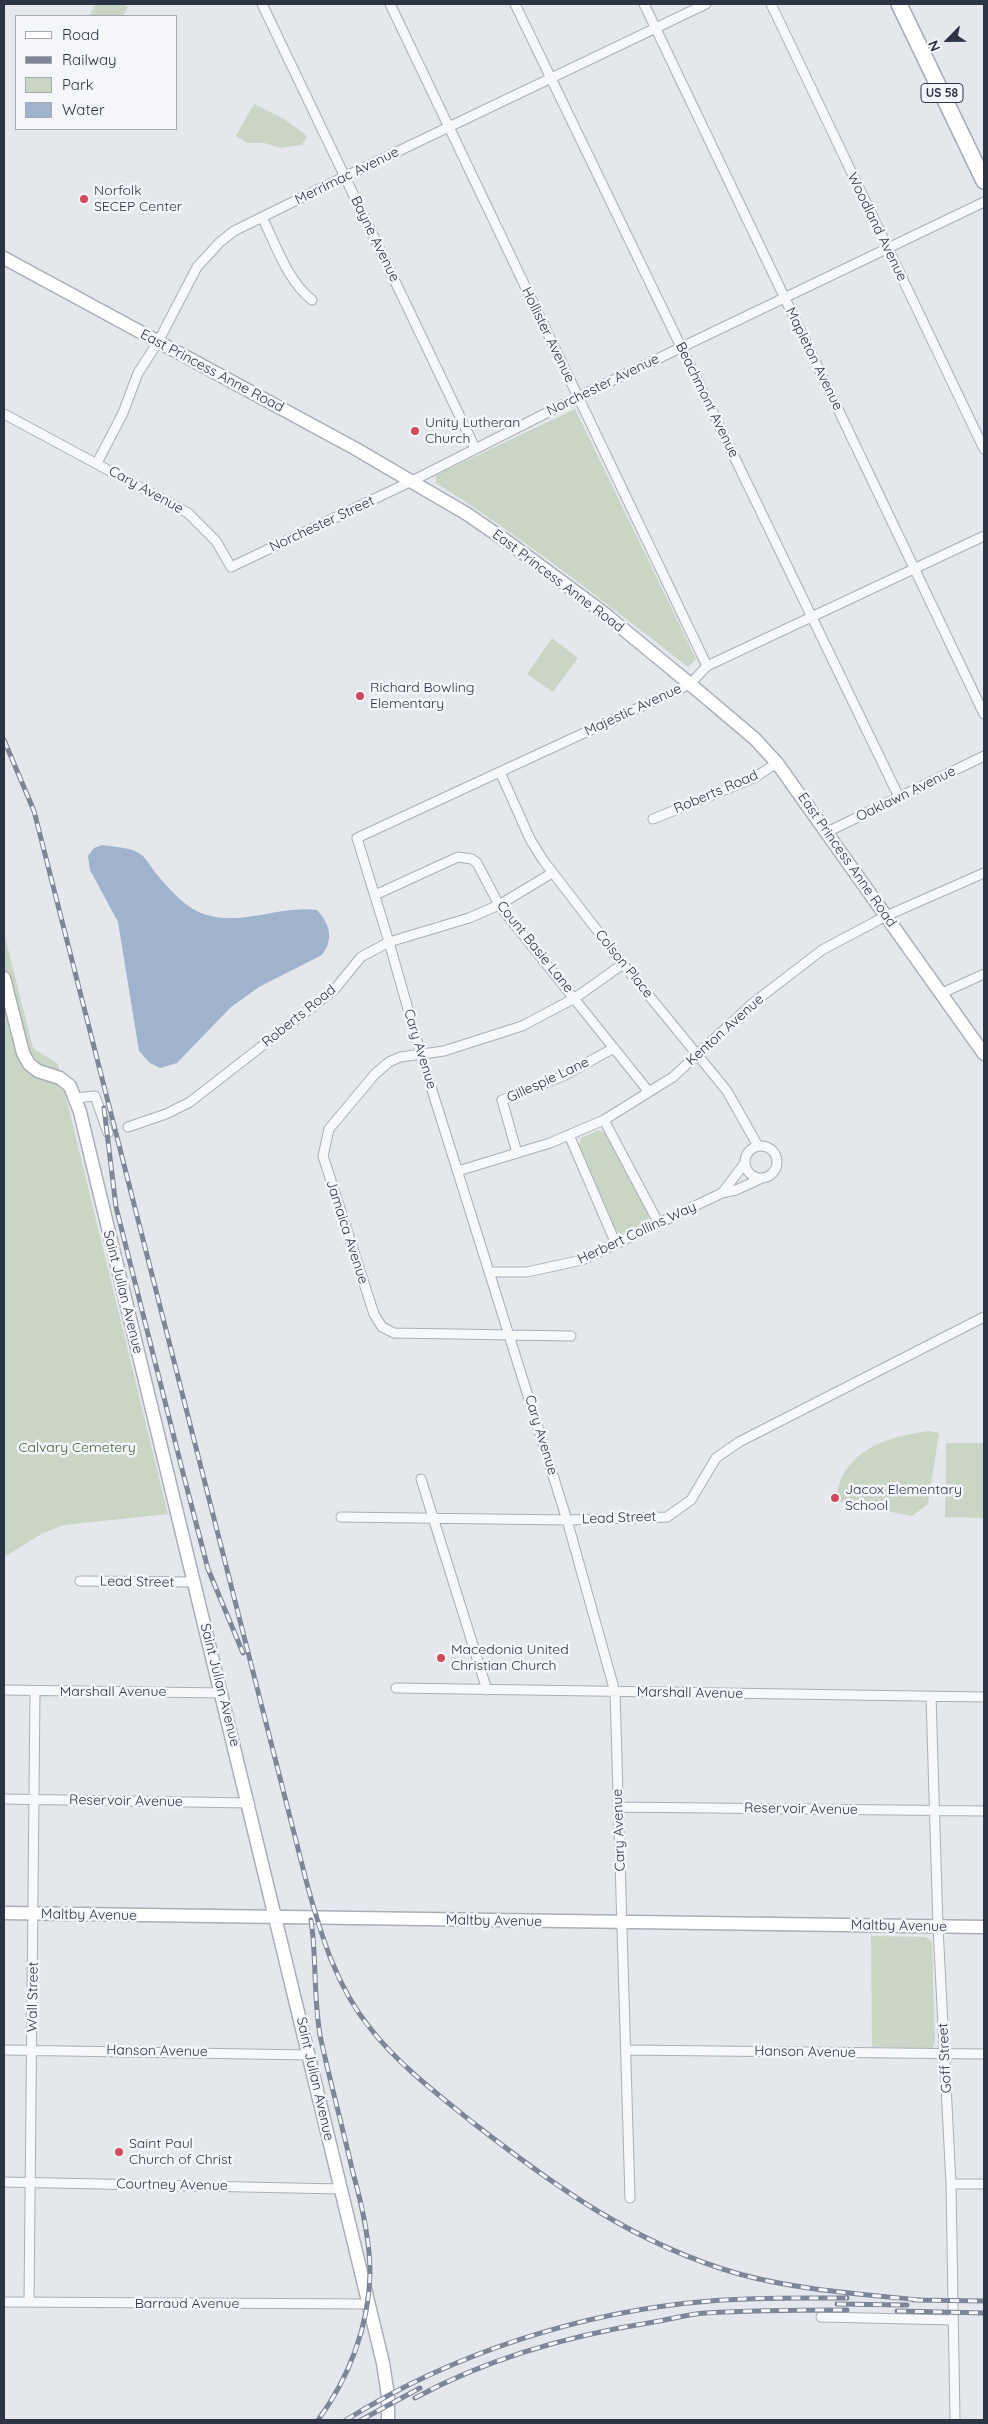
<!DOCTYPE html>
<style>
body{margin:0}
#map{position:relative;width:988px;height:2424px;overflow:hidden;background:#e4e7ec;font-family:Quicksand,sans-serif}
canvas{display:block}
.frame{position:absolute;inset:0;border:5px solid #2b3445;pointer-events:none}
.legend{position:absolute;left:15px;top:15px;width:162px;height:115px;box-sizing:border-box;background:#f4f6f9;border:1px solid #a4a8b1;margin:0;padding:6px 9px;list-style:none;font-size:15px;color:#2b3445}
.legend li{display:flex;align-items:center;gap:10px;height:25px}
.legend b{width:25px;border:1px solid #a4a8b1}
.north{position:absolute;left:923px;top:15px;width:50px;height:50px;-webkit-text-stroke:4px #f4f6f9;paint-order:stroke;rotate:247deg;font-size:14px;font-weight:700;line-height:20px;text-align:center;color:#2b3445}
.north::after{content:'';display:block;margin:auto;width:18px;height:22px;background:#2b3445;clip-path:polygon(50% 0,100% 100%,50% 72%,0 100%)}
</style>
<div id="map">
<canvas width="988" height="2424"></canvas>
<div class="frame"></div>
<ul class="legend">
<li><b style="height:6px;background:#fff"></b>Road</li>
<li><b style="height:6px;background:#7d8696"></b>Railway</li>
<li><b style="height:14px;background:#c9d6c5"></b>Park</li>
<li><b style="height:14px;background:#9fb4cc"></b>Water</li>
</ul>
<div class="north">N</div>
</div>
<script>
const context = document.querySelector('canvas').getContext('2d');
context.lineJoin = 'round';
function fill(path, color) { context.fillStyle = color; context.fill(path, 'evenodd'); }
function trace(path, color, width, dash) { context.strokeStyle = color; context.lineWidth = width; context.lineCap = dash ? 'butt' : 'round'; context.setLineDash(dash || []); context.stroke(path); }
function write(font, color, halo, rows, align = 'center') {
  context.font = font + ' Quicksand,sans-serif'; context.lineWidth = 5; context.setLineDash([]); context.textBaseline = 'middle'; context.strokeStyle = halo; context.fillStyle = color; for (const [text, x, y, turn = 0] of rows) {
    context.save(); context.translate(x, y); context.rotate((+turn || 0) * Math.PI / 180); context.textAlign = isNaN(turn) ? turn : align; if (halo) context.strokeText(text, 0, 0); context.fillText(text, 0, 0); context.restore();
  }
}
fill(new Path2D(`
 M 96,4 L 122,4 L 128,7 L 123,16 L 89,16 Z
 M 254,104 L 284,119 L 307,136 L 302,145 L 280,148 L 264,143 L 247,143 L 236,136 Z
 M 575,409 L 696,659 L 688,667 C 606,603 525,539 436,483 L 436,475 Z
 M 552,638 L 578,658 L 553,692 L 527,674 Z
 M 4,933 L 33,1048 L 58,1064 L 168,1514 L 64,1525 L 43,1533 L 4,1557 Z
 M 599,1130 L 607,1134 L 649,1214 L 648,1222 L 621,1234 L 615,1230 L 579,1146 L 581,1138 Z
 M 929,1431 L 939,1433 L 928,1504 L 912,1516 L 836,1501 C 837,1494 838,1485 841,1479 C 858,1444 895,1436 929,1431 Z
 M 946,1443 L 984,1443 L 984,1518 L 945,1517 Z
 M 871,1936 L 926,1937 L 932,1942 L 935,2043 L 932,2049 L 872,2047 Z`), '#c9d6c5');
fill(new Path2D(`
 M 102,845 C 114,847 133,847 143,856 C 149,862 153,871 159,877 C 171,891 188,910 207,915 C 243,926 280,905 317,910 C 330,924 334,939 322,955 L 259,987 L 231,1007 L 177,1063 L 160,1068 L 150,1063 L 139,1051 L 118,922 L 90,870 L 88,856 L 94,848 Z`), '#9fb4cc');
const street = new Path2D(`
 M 262,4 L 475,448
 M 390,4 L 707,666
 M 515,4 L 899,797
 M 644,4 L 984,714
 M 771,4 L 984,449
 M 262,217 C 276,245 287,280 312,300
 M 4,414 L 188,513 L 216,541 L 231,567 L 412,481 L 578,397 L 984,202
 M 97,463 L 123,413 L 138,373 L 158,342 L 197,267 L 220,242 L 234,231 L 315,191 L 706,4
 M 500,772 L 530,839 L 543,860 L 623,964 L 727,1091 L 758,1146
 M 653,819 L 754,778 L 777,763
 M 827,832 L 984,756
 M 375,895 L 458,857 L 472,859 L 477,863 L 499,905 L 649,1092
 M 940,994 L 984,974
 M 75,1098 L 95,1096 L 108,1133
 M 604,1120 L 659,1224
 M 128,1127 L 166,1114 L 190,1102 L 334,990 L 361,957 L 389,942 L 469,918 L 499,905 L 552,873
 M 569,1135 L 616,1244
 M745 1162a16 16 0 1 1 32 0a16 16 0 1 1-32 0Z
 M 517,1153 L 502,1100 L 563,1076 L 614,1048
 M 458,1171 L 550,1143 L 604,1120 L 673,1077 L 753,1003 L 822,950 L 886,916 L 984,873
 M 722,1193 L 745,1163
 M 490,1272 L 527,1272 L 582,1260 L 722,1193 L 736,1190 L 760,1179
 M 571,1336 L 394,1333 L 382,1327 L 374,1314 L 323,1156 L 329,1129 L 375,1074 L 389,1062 L 400,1057 L 444,1051 L 522,1026 L 575,998 L 623,964
 M 421,1479 L 487,1690
 M 341,1517 L 567,1520 L 667,1517 L 691,1500 L 716,1458 L 739,1442 L 984,1317
 M 80,1581 L 195,1582
 M 396,1688 L 984,1697
 M 4,1690 L 223,1693
 M 931,1696 L 938,1927 L 951,2184 L 955,2420
 M 4,1799 L 249,1803
 M 618,1807 L 984,1811
 M 4,2050 L 310,2055
 M 627,2050 L 984,2054
 M 4,2182 L 341,2189
 M 951,2184 L 984,2184
 M 630,2198 L 615,1692 L 567,1520 L 421,1055 L 389,942 L 357,838 L 690,684 L 707,666 L 984,536
 M 4,2302 L 370,2304
 M 29,2302 L 35,1691
 M 821,2317 L 953,2320`);
const secondary = new Path2D(`
 M 4,258 L 356,449 L 467,514 L 512,545 L 600,610 L 690,684 L 755,739 L 777,763 L 984,1054
 M 4,978 L 23,1053 L 29,1064 L 38,1071 L 60,1078 L 70,1086 L 80,1112 C 180,1529 284,1945 383,2363 L 388,2396 L 388,2420
 M 4,1913 L 984,1927`);
const primary = new Path2D(`
 M 899,4 L 984,181`);
trace(street, '#a9aeb7', 11);
trace(secondary, '#a9aeb7', 15);
trace(primary, '#a3abb8', 18);
trace(street, '#f7f8fa', 9);
trace(secondary, '#fff', 12);
trace(primary, '#fff', 15);
const rail = new Path2D(`
 M 4,740 L 34,811 L 307,1884 C 321,1935 336,1986 370,2028 C 399,2065 436,2093 472,2122 C 557,2188 635,2244 739,2274 C 798,2290 860,2294 920,2300
 M 104,1108 L 116,1207 L 182,1469 L 208,1569 L 243,1653
 M 311,1920 C 317,1960 313,2001 321,2040 C 331,2085 343,2129 353,2173 C 362,2205 370,2239 370,2273 C 369,2326 349,2378 318,2420
 M 914,2300 L 984,2301
 M 837,2304 L 907,2305
 M 897,2311 L 984,2313
 M 415,2398 C 488,2358 572,2335 654,2322 C 671,2319 689,2314 706,2313 C 753,2310 800,2310 847,2310
 M 346,2420 C 453,2353 584,2311 710,2301 C 756,2297 801,2298 847,2298
 M 361,2420 L 420,2388`);
trace(rail, '#7d8696', 5);
trace(rail, '#f4f6f9', 3, [9]);
for (const [x, y, r, color] of [
 [84,199,5,"#d1495b"],
 [415,431,5,"#d1495b"],
 [360,696,5,"#d1495b"],
 [835,1498,5,"#d1495b"],
 [441,1658,5,"#d1495b"],
 [119,2152,5,"#d1495b"]
]) { const dot = new Path2D(); dot.arc(x, y, r, 0, 2 * Math.PI); context.fillStyle = color; context.fill(dot); trace(dot, '#f4f6f9', 2); }
for (const [x, y, w] of [
 [942,93,42]
]) { const box = new Path2D(); box.roundRect(x - w / 2, y - 9.5, w, 19, 4); context.fillStyle = '#f4f6f9'; context.fill(box); trace(box, '#2b3445', 1); }
write('bold 12px', '#2b3445', null, [
 ["US 58",942,93]
]);
write('14px', '#2b3445', '#f4f6f9', [
 ["Merrimac Avenue",347,176,-26],
 ["Woodland Avenue",877,227,64],
 ["Bayne Avenue",375,239,64],
 ["Hollister Avenue",548,335,64],
 ["Mapleton Avenue",814,359,64],
 ["East Princess Anne Road",212,371,28],
 ["Norchester Avenue",603,385,-26],
 ["Beachmont Avenue",707,400,64],
 ["Cary Avenue",146,490,29],
 ["Norchester Street",322,524,-25],
 ["East Princess Anne Road",558,581,37],
 ["Majestic Avenue",633,710,-25],
 ["Roberts Road",716,792,-23],
 ["Oaklawn Avenue",906,794,-26],
 ["East Princess Anne Road",847,860,55],
 ["Count Basie Lane",535,947,51],
 ["Colson Place",624,964,51],
 ["Roberts Road",299,1016,-39],
 ["Kenton Avenue",725,1030,-42],
 ["Cary Avenue",420,1049,73],
 ["Gillespie Lane",548,1080,-25],
 ["Jamaica Avenue",347,1232,72],
 ["Herbert Collins Way",637,1233,-25],
 ["Saint Julian Avenue",123,1292,76],
 ["Cary Avenue",541,1435,73],
 ["Lead Street",619,1518,-2],
 ["Lead Street",137,1582,1],
 ["Saint Julian Avenue",220,1685,76],
 ["Marshall Avenue",113,1692],
 ["Marshall Avenue",690,1693,1],
 ["Reservoir Avenue",126,1801,1],
 ["Reservoir Avenue",801,1809,1],
 ["Cary Avenue",619,1830,-92],
 ["Maltby Avenue",89,1915,1],
 ["Maltby Avenue",494,1921,1],
 ["Maltby Avenue",899,1926,1],
 ["Wall Street",33,1997,-89],
 ["Hanson Avenue",157,2051,1],
 ["Hanson Avenue",805,2052,1],
 ["Goff Street",945,2058,-93],
 ["Saint Julian Avenue",315,2079,77],
 ["Courtney Avenue",172,2185,1],
 ["Barraud Avenue",187,2304]
]);
write('14px', '#2b3445', '#f4f6f9', [
 ["Norfolk",94,191],
 ["SECEP Center",94,207],
 ["Unity Lutheran",425,423],
 ["Church",425,439],
 ["Richard Bowling",370,688],
 ["Elementary",370,704],
 ["Jacox Elementary",845,1490],
 ["School",845,1506],
 ["Macedonia United",451,1650],
 ["Christian Church",451,1666],
 ["Saint Paul",129,2144],
 ["Church of Christ",129,2160]
], 'left');
write('14px', '#3f6138', '#f4f6f9', [
 ["Calvary Cemetery",77,1448]
]);
</script>
